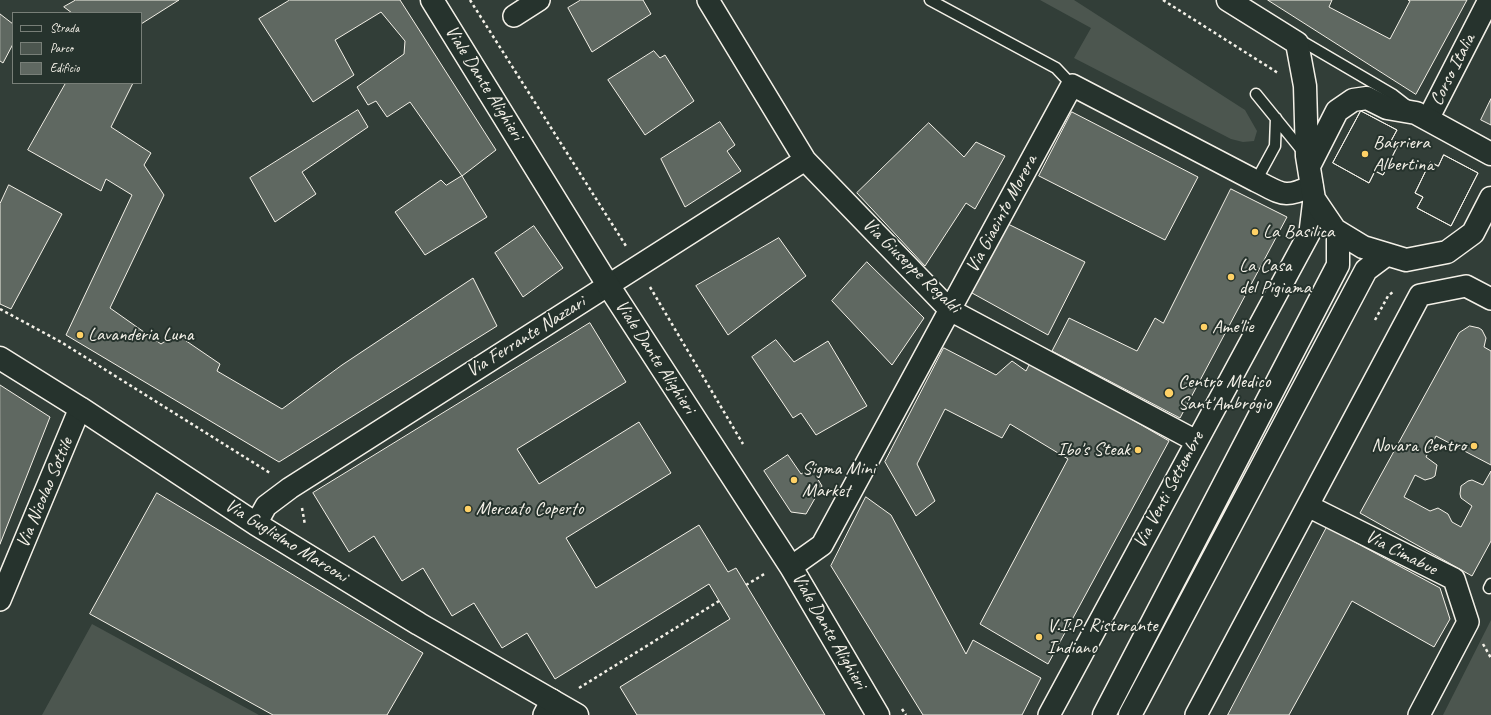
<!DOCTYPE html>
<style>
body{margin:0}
#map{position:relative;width:1491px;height:715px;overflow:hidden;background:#323e38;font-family:Caveat,sans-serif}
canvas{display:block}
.legend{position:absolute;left:12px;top:12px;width:130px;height:72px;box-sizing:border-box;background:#26332d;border:1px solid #787f78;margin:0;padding:5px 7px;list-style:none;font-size:12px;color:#f4f1e8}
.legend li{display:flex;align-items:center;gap:8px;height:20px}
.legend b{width:20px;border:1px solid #787f78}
</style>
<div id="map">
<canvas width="1491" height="715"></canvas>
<ul class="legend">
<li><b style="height:5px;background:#26332d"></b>Strada</li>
<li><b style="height:11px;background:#4c564f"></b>Parco</li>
<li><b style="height:11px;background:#5f6861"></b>Edificio</li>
</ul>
</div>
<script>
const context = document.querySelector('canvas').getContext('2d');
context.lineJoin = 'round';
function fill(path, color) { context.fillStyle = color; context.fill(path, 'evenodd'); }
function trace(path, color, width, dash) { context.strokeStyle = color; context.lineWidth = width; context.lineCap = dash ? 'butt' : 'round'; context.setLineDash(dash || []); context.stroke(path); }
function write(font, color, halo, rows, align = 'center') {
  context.font = font + ' Caveat,sans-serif'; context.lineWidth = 4; context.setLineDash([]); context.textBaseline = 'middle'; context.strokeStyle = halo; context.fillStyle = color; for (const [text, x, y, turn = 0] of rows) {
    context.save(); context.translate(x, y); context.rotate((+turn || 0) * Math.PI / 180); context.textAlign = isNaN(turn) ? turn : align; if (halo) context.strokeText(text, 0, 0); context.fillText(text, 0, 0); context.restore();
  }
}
fill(new Path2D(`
 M 1040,0 L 1074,0 L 1245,110 L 1257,131 L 1254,141 L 1243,142 L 1231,139 L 1074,58 L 1091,28 Z
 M 1491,620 L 1491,715 L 1443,715 L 1444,713 Z
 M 92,624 L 259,715 L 42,715 Z`), '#4c564f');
const building = new Path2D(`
 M 76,0 L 179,0 L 141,24 L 141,13 L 72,13 L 64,7 Z
 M 290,0 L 400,0 L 496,150 L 462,176 L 410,102 L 387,117 L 376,101 L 368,105 L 357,87 L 404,54 L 405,41 L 381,12 L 335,40 L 354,75 L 313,102 L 259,19 Z
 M 581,0 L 643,0 L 651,14 L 592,52 L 568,8 Z
 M 1268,0 L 1332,0 L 1329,7 L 1390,39 L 1410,1 L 1408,0 L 1467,0 L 1416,94 Z
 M 0,14 L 13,24 L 13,44 L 3,63 L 0,61 Z
 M 654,51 L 660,58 L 665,55 L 694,101 L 645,135 L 608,80 Z
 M 66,83 L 133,83 L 111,127 L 151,153 L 144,165 L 164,195 L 110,308 L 161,344 L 176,334 L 220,364 L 217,371 L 282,409 L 342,365 L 473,278 L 497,326 L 279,462 L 66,335 L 132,195 L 106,179 L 101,191 L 28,150 Z
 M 1491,99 L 1491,125 L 1481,120 Z
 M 358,110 L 368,127 L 302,172 L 316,194 L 275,222 L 250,178 Z
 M 1361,111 L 1397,130 L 1391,141 L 1398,145 L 1383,175 L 1375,171 L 1369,183 L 1333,163 Z
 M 1361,111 L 1397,130 L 1391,141 L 1398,145 L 1383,175 L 1375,171 L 1369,183 L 1333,163 Z
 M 1072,112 L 1198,177 L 1165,240 L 1039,176 Z
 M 720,122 L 735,145 L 727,151 L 741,171 L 685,207 L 661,159 Z
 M 929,123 L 964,157 L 976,142 L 1005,156 L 975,209 L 966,203 L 925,266 L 857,193 Z
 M 1444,155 L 1478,173 L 1451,226 L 1417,208 L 1423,197 L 1415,193 L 1430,162 L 1438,166 Z
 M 1444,155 L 1478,173 L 1451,226 L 1417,208 L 1423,197 L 1415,193 L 1430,162 L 1438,166 Z
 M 462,176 L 487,217 L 425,255 L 395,212 L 441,180 L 446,185 Z
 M 9,185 L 62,214 L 11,309 L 0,304 L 0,204 Z
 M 1231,189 L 1287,217 L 1180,418 L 1052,351 L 1069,318 L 1137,351 L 1155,318 L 1163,323 Z
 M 1008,224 L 1085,262 L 1048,335 L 972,293 Z
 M 534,226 L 563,268 L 523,297 L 495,253 Z
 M 779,238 L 806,276 L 728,335 L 696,286 Z
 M 867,262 L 924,318 L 892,365 L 832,301 Z
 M 590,323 L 626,382 L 517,449 L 539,484 L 639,422 L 671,473 L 566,538 L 596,588 L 699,525 L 728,572 L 736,568 L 825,715 L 637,715 L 620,687 L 730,619 L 709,584 L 555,679 L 527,633 L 502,648 L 474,603 L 452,616 L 423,568 L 402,581 L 374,536 L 349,552 L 313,493 Z
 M 1470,326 L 1479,328 L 1482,330 L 1486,338 L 1484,347 L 1491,351 L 1491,465 L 1436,436 L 1426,457 L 1437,465 L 1435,476 L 1432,478 L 1425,480 L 1415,475 L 1404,497 L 1430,511 L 1438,508 L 1448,514 L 1452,522 L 1461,527 L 1472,506 L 1461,498 L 1460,494 L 1461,486 L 1468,481 L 1472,480 L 1483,485 L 1491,471 L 1491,541 L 1472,576 L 1360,513 L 1459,333 Z
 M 776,340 L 794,362 L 828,341 L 867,406 L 816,435 L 801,413 L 793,418 L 752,357 Z
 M 944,348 L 996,375 L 1012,361 L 1026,371 L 1031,361 L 1169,441 L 1048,664 L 980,624 L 1068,459 L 1010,424 L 1002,438 L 945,409 L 917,464 L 935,501 L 916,516 L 885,462 Z
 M 0,385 L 50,417 L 0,544 Z
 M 788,455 L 801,474 L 811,468 L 822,486 L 806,514 L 791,512 L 764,471 Z
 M 157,493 L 423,653 L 387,715 L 273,715 L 90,614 Z
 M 866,497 L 891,515 L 966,654 L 973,640 L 1041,678 L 1022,715 L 923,715 L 831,566 Z
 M 1327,527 L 1440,588 L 1450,619 L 1434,647 L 1352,601 L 1289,715 L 1228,715 Z`);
fill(building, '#5f6861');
trace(building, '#f4f1e8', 1);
const service = new Path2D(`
 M 930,0 L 1056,68 L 1072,85
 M 1297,43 L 1305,43 L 1392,94 L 1410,108
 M 1256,94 L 1304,153
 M 1256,181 L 1275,146 L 1276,118
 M 1489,588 L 1491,584`);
const minor = new Path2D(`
 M 708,0 L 805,160 L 950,310 L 1196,441
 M 514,16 L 539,0
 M 1428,119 L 1489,0
 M 1308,506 L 1454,579 L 1468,622 L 1419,715
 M 256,524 L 266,506 L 290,488 L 805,160
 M 791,567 L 822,545 L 1072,85 L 1256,181 C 1283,194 1283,199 1312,186
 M 0,600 L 80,408
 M 544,715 L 552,700
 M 1049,715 L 1310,232 L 1314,199
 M 1196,715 L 1420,295 L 1466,286 L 1491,299`);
const tertiary = new Path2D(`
 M 1228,0 L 1297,43 L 1305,86 L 1307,156 L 1314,199 L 1335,230 L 1363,247 L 1406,260 L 1447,252 L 1473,233 L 1491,198
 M 1309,166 L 1337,111 L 1353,100 L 1367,98 L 1387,108 L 1416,113 L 1491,154
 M 1104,715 L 1338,265 L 1338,232
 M 1130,715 L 1366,270 L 1386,255`);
const secondary = new Path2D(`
 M 432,0 L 608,285 L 791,567 L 878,715
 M 0,358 L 80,408 L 256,524 L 419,624 L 577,715`);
trace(service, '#f4f1e8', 13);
trace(minor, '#f4f1e8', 24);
trace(tertiary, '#f4f1e8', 25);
trace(secondary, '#f4f1e8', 25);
trace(new Path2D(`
 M 470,0 L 626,246
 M 1163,0 L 1278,73
 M 650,287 L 743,444
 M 0,309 L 61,342 L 270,473
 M 1375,320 L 1388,296 L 1394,291
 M 302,508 L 305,525
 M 746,585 L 766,573
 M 1483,644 L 1491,658
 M 579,688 L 719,601
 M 902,709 L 906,715`), '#f4f1e8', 2.5, [3, 3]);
trace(service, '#26332d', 10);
trace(minor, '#26332d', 21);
trace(tertiary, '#26332d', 22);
trace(secondary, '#26332d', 22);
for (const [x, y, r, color] of [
 [1365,154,4,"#ffd166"],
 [1255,232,4,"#ffd166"],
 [1231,277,4,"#ffd166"],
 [1204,327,4,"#ffd166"],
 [80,335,4,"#ffd166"],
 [1169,393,5,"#ffd166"],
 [1474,446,4,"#ffd166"],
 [1138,450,4,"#ffd166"],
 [794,480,4,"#ffd166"],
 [468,509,4,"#ffd166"],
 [1039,637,4,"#ffd166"]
]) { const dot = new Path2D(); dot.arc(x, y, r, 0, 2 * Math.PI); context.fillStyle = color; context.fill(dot); trace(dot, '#26332d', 1.5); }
write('19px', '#f4f1e8', '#26332d', [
 ["Corso Italia",1453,70,-63],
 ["Viale Dante Alighieri",484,83,58],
 ["Via Giacinto Morera",1002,214,-62],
 ["Via Giuseppe Regaldi",911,266,44],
 ["Via Ferrante Nazzari",526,337,-32],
 ["Viale Dante Alighieri",655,357,57],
 ["Via Venti Settembre",1169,490,-62],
 ["Via Nicolao Sottile",45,493,-67],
 ["Via Guglielmo Marconi",286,541,32],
 ["Via Cimabue",1401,553,27],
 ["Viale Dante Alighieri",829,631,60]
]);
write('19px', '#f4f1e8', '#26332d', [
 ["Barriera",1373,143],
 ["Albertina",1373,165],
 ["La Basilica",1263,232],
 ["La Casa",1239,266],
 ["del Pigiama",1239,288],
 ["Ame'lie",1212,327],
 ["Lavanderia Luna",88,335],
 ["Centro Medico",1178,382],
 ["Sant'Ambrogio",1178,404],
 ["Novara Centro",1466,446,"right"],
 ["Ibo's Steak",1130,450,"right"],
 ["Sigma Mini",802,469],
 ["Market",802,491],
 ["Mercato Coperto",476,509],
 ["V.I.P. Ristorante",1047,626],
 ["Indiano",1047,648]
], 'left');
</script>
